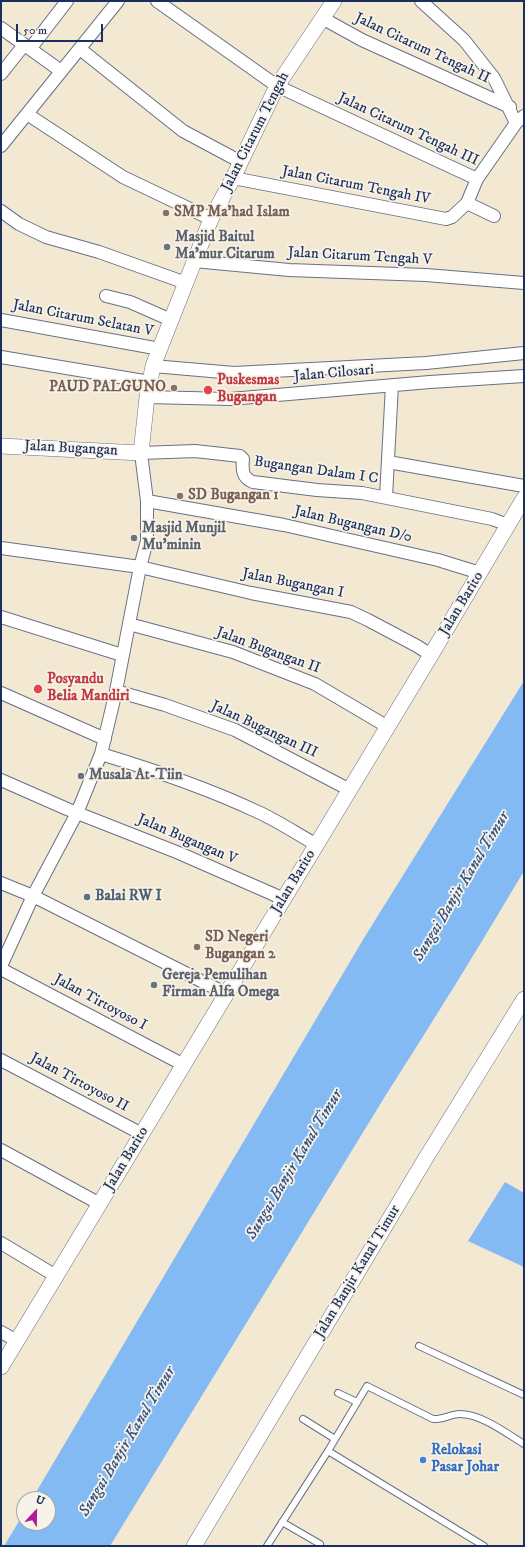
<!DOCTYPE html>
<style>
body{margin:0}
#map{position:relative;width:525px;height:1547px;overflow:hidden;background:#f3e8d2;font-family:"IM FELL DW Pica",serif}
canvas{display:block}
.frame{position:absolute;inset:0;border:2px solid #1b2f5e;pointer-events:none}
.north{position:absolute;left:16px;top:1491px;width:40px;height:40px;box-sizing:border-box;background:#f7f3e8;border:1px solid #9fa5b1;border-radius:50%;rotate:22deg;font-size:11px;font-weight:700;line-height:16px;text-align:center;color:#1b2f5e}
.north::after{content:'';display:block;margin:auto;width:14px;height:18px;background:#b5179e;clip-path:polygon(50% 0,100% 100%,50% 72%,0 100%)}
.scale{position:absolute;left:16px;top:24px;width:87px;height:18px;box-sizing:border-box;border:2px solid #1b2f5e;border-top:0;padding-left:5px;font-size:12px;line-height:14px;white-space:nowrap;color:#1b2f5e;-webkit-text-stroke:3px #f7f3e8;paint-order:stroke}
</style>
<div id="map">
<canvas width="525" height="1547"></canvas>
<div class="frame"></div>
<div class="north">U</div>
<div class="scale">50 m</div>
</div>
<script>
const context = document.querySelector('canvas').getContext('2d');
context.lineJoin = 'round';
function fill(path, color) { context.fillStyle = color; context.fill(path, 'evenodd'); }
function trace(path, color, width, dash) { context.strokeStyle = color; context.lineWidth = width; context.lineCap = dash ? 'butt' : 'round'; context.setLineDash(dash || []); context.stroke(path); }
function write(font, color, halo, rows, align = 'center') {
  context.font = font + ' "IM FELL DW Pica",serif'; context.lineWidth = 3.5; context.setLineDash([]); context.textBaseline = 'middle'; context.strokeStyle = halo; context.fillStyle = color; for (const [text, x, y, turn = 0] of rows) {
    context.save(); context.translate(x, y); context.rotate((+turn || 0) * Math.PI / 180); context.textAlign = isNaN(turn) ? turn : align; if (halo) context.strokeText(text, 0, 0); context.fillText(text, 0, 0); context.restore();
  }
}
fill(new Path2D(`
 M 524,681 L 524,871 C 479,947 432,1023 384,1098 L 110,1546 L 4,1546 L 24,1513 L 24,1523 L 48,1523 L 48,1499 L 32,1499 L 364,938 Z
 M 505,1182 L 524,1193 L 524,1267 L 468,1241 Z`), '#84baf3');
const service = new Path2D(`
 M 419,1346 L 524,1395
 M 338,1393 L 357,1402
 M 303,1419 L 335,1439
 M 328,1451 L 484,1546
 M 282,1522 L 320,1544
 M 267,1546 L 328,1451 L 367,1386 L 433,1419 C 442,1420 451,1414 460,1414 C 481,1414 506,1433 524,1444`);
const minor = new Path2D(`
 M 157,1 L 277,86 L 477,179 L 467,203 L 494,216
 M 421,1 L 464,40 L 494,78 L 516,123
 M 322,18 L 362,40 L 510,107
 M 1,28 L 61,71
 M 30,49 L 67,1
 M 80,49 L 183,131 L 241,162
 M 1,74 L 24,45
 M 27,114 L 123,177 L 211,219
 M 1,146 L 118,1
 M 233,178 L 446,219 L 452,217 L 467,203
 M 477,179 L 516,123 L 524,116
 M 1,211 L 19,224 L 46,237 L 99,252 L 186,283
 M 194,261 L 289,270 L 426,275 L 524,283
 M 106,296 L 130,302 L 171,320
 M 1,320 L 160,349
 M 1,357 L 150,382
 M 153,366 L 234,373 L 426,363 L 524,353
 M 147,397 L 230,399 L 430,382 L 524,376
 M 388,462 L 524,486
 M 386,497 L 392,385
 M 147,501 L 284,525 L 438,560 L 480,573
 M 1,548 L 140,567 L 251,593 L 351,612 L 368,620 L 417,646 L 431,655
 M 1,617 L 122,655
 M 129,624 L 233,652 L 315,684 L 388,727
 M 116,691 L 165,705 L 235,730 L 350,790
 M 1,693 L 105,739
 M 101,754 C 154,770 207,788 258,812 C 278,821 297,834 317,845
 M 1,780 L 67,809 L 179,853 L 284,899
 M 1,883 L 33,896 L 227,994
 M 1,966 L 33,896 L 77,813 L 101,754 L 116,691 L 140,567 L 147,541 L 147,501 L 141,453 L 195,451 L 240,456 L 243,459 C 242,469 242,478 253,482 L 317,490 L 362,493 L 492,519 L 508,525
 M 1,969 L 184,1065
 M 1,1060 L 142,1134
 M 1,1150 L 100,1204
 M 1,1243 L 56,1276
 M 1,1332 L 17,1341`);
const tertiary = new Path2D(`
 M 1,446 L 141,453 L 147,397 L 153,366 L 211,219 L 233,178 L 277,86 L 334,1
 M 1,1367 L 431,655 L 524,498
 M 194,1546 L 424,1161 L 524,999`);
trace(service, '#677087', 8);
trace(minor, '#677087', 14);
trace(tertiary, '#677087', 16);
trace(service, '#fff', 6);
trace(minor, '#fff', 12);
trace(tertiary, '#fff', 15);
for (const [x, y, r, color] of [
 [166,213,4,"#8d6e63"],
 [167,247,4,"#6b7280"],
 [174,388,4,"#8d6e63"],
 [208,390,5,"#e0444e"],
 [180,496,4,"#8d6e63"],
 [134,538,4,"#6b7280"],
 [38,689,5,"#e0444e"],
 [81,776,4,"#6b7280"],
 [87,897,4,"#5c6f8a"],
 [197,947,4,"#8d6e63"],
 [154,985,4,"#6b7280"],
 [423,1460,4,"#3f7fe0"]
]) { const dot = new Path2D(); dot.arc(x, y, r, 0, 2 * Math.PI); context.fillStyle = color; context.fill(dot); trace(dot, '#f7f3e8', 1.5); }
write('15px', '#1b2f5e', '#f7f3e8', [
 ["Jalan Citarum Tengah II",422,49,25],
 ["Jalan Citarum Tengah III",408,130,25],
 ["Jalan Citarum Tengah",256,132,-63],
 ["Jalan Citarum Tengah IV",356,186,11],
 ["Jalan Citarum Tengah V",360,257,3],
 ["Jalan Citarum Selatan V",83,319,11],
 ["Jalan Cilosari",334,374,-5],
 ["Jalan Bugangan",71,449,3],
 ["Bugangan Dalam I C",316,471,8],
 ["Jalan Bugangan D/0",353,525,13],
 ["Jalan Bugangan I",293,584,11],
 ["Jalan Barito",462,604,-59],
 ["Jalan Bugangan II",268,651,20],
 ["Jalan Bugangan III",264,730,25],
 ["Jalan Bugangan V",187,840,23],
 ["Jalan Barito",294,882,-59],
 ["Jalan Tirtoyoso I",100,1003,28],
 ["Jalan Tirtoyoso II",79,1083,28],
 ["Jalan Barito",127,1159,-59],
 ["Jalan Banjir Kanal Timur",358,1272,-59]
]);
write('bold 15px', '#785e54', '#f7f3e8', [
 ["SMP Ma'had Islam",174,213],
 ["PAUD PALGUNO",166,388,"right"],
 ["SD Bugangan 1",188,496],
 ["SD Negeri",205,938],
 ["Bugangan 2",205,955]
], 'left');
write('bold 15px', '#5b616d', '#f7f3e8', [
 ["Masjid Baitul",175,238],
 ["Ma'mur Citarum",175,255],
 ["Masjid Munjil",142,529],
 ["Mu'minin",142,546],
 ["Musala At-Tiin",89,776],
 ["Gereja Pemulihan",162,976],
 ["Firman Alfa Omega",162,993]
], 'left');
write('bold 15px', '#be3a42', '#f7f3e8', [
 ["Puskesmas",217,381],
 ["Bugangan",217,398],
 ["Posyandu",47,680],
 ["Belia Mandiri",47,697]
], 'left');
write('bold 15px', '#4e5e75', '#f7f3e8', [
 ["Balai RW I",95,897]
], 'left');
write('bold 15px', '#366cbe', '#f7f3e8', [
 ["Relokasi",431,1451],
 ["Pasar Johar",431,1468]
], 'left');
write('italic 16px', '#355283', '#f7f3e8', [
 ["Sungai Banjir Kanal Timur",462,887,-59],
 ["Sungai Banjir Kanal Timur",295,1165,-59],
 ["Sungai Banjir Kanal Timur",128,1442,-59]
]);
</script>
